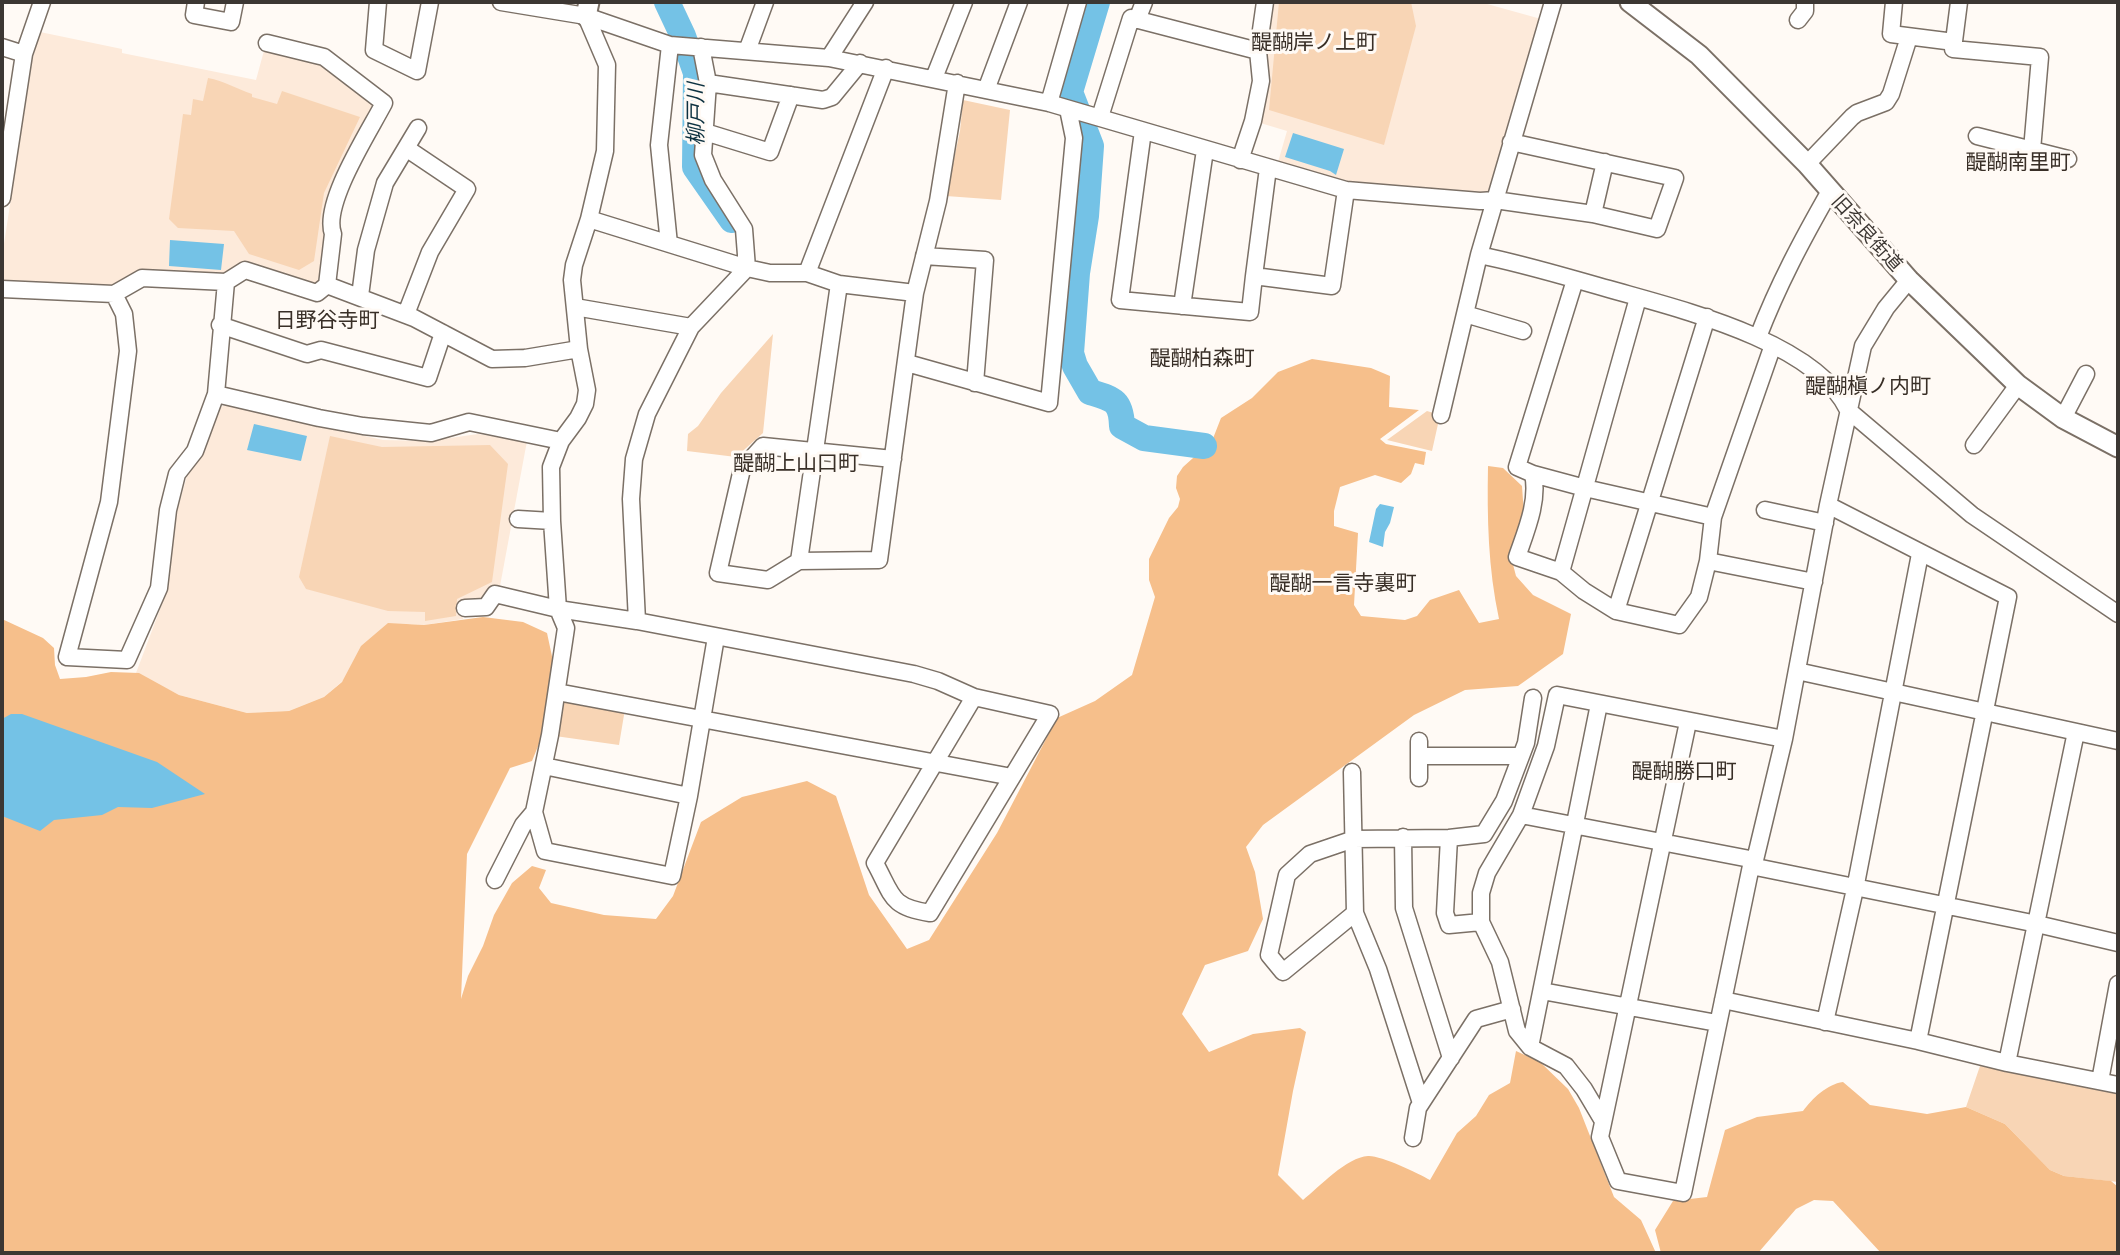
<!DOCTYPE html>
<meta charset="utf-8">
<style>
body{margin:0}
#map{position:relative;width:2120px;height:1255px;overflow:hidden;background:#fffaf5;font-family:Lato,sans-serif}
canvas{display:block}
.frame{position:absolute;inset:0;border:4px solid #3c3733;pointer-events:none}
</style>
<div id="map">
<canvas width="2120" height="1255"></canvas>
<div class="frame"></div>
</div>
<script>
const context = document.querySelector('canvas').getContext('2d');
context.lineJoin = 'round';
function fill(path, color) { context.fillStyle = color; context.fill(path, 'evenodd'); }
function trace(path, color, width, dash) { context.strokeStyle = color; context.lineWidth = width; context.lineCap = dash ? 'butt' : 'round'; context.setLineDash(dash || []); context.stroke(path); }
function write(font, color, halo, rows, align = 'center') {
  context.font = font + ' Lato,"Noto Sans JP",sans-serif'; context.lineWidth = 6; context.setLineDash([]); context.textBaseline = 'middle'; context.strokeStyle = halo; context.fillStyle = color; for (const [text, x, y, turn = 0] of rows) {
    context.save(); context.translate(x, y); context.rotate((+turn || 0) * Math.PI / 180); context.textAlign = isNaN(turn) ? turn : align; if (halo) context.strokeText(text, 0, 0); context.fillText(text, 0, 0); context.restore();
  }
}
fill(new Path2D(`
 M 1271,2 L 1480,2 L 1541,19 L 1492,189 L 1483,196 L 1347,185 L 1278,162 L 1287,131 L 1257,122 Z
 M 40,32 L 122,49 L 122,53 L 256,80 L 265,47 L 318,59 L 374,102 L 376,111 L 328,236 L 320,281 L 314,284 L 220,276 L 108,290 L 5,283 L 2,280 L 2,257 L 32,61 Z
 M 225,405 L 383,440 L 429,441 L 478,434 L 527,441 L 500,586 L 479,601 L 463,601 L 463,619 L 424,625 L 409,624 L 324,697 L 289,711 L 247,713 L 179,695 L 136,673 L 168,588 L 175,518 L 189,469 L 205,451 L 219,408 Z`), '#fdeada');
fill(new Path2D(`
 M 1279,2 L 1411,2 L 1416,26 L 1384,145 L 1269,110 Z
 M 208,78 C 224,81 237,89 252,94 L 252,97 L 277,104 L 282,91 L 360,117 L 324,193 L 314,261 L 299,270 L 249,254 L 234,231 L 178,228 L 169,219 L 183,114 L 191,115 L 193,99 L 203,101 Z
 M 963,100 L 1010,110 L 1001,200 L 946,196 L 960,131 Z
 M 773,334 L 763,433 L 736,457 L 687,451 L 688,434 L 698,426 L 721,393 Z
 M 1427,411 L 1440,415 L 1432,451 L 1387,440 Z
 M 330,436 L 382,447 L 490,445 L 508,464 L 492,582 L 457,599 L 456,616 L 425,621 L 425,612 L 388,611 L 306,589 L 299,577 Z
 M 565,699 L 625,709 L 619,745 L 555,736 L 560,704 Z
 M 1980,1066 L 2118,1094 L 2118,1182 L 2064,1176 L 2050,1170 L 2005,1124 L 1966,1107 Z`), '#f8d5b5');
fill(new Path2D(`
 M 1312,359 L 1371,368 L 1390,376 L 1389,407 L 1419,410 L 1380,439 L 1386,444 L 1426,452 L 1424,465 L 1415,463 L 1411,474 L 1401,483 L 1375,475 L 1340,487 L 1334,511 L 1334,526 L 1358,533 L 1354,605 L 1361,616 L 1405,620 L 1417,616 L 1430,600 L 1459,590 L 1479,623 L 1499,619 C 1488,568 1487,518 1488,466 L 1503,468 L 1522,486 L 1524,515 L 1510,553 L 1516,576 L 1533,595 L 1571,614 L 1563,654 L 1518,686 L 1465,690 L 1414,715 L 1263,825 L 1246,847 L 1255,872 L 1263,919 L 1248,951 L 1205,965 L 1182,1014 L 1209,1052 L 1253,1034 L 1300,1028 L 1306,1032 L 1293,1091 L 1278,1175 L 1303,1200 C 1319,1187 1347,1157 1368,1156 C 1380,1155 1418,1173 1430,1180 L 1457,1133 L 1476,1116 L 1489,1095 L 1510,1083 L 1516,1051 L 1540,1062 L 1568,1089 L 1579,1108 L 1614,1197 L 1641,1220 L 1656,1253 L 2,1253 L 2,619 L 43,638 L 54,648 L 55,665 L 60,679 L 86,677 L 111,672 L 139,673 L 179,695 L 247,713 L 289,711 L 324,697 L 342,682 L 361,646 L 388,623 L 424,625 L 483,617 L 523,622 L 547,633 L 553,661 L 543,734 L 532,761 L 510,768 L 467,854 L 461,999 L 468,976 L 483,946 L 494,915 L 512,883 L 532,866 L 546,870 L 539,888 L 551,903 L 604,915 L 656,919 L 673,896 L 701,822 L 742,797 L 807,781 L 836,796 L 869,895 L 907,949 L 929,940 L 997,833 L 1057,718 L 1095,701 L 1132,675 L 1155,597 L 1149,580 L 1149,559 L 1169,518 L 1178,507 L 1180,499 L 1176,488 L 1177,476 L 1183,467 L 1212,441 L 1221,418 L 1252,398 L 1278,372 Z
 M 1843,1082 L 1870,1105 L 1927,1114 L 1966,1107 L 2005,1124 L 2050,1170 L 2064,1176 L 2111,1181 L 2118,1187 L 2118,1253 L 1881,1253 L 1833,1201 L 1814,1200 L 1796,1209 L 1758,1253 L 1661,1253 L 1655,1230 L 1673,1201 L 1707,1197 L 1725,1130 L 1757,1117 L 1803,1111 C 1812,1099 1827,1084 1843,1082 Z`), '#f6bf8b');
fill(new Path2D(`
 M 1293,133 L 1344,149 L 1336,175 L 1330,171 L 1285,157 Z
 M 170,240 L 224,244 L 221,270 L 169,266 Z
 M 254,424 L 307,436 L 301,461 L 247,450 Z
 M 1380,504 L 1394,507 L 1390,523 L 1385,532 L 1383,547 L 1369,542 L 1376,509 Z
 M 11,714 L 22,714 L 157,762 L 205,794 L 152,808 L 118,807 L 102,815 L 54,820 L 40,831 L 2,816 L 2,719 Z`), '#74c2e6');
trace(new Path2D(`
 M 667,2 L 683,36 L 696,73 L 695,167 L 732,220
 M 1097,2 L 1070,92 L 1091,146 L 1086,216 L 1077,273 L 1071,353 L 1075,366 L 1090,392 C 1113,399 1121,400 1122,426 L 1144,438 L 1204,446`), '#74c2e6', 26);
const minor = new Path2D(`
 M 196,2 L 194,15 L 231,22 L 235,2
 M 378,2 L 374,50 L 417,71 L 430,2
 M 501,2 L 586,16 L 670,45 L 829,58 L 1049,103 L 1346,190 L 1480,201 L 1495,200 L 1593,214 L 1657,229 L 1675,178 L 1511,142
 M 1894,2 L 1891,34 L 1954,42
 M 1959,2 L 1953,49 L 2040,57 L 2032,150
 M 1137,20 L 1144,2
 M 1798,20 L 1805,11 L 1805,2
 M 2,47 L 24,54
 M 747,51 L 765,2
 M 829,58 L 865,2
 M 934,78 L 964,2
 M 708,83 L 823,100 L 832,97 L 860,63
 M 986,90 L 1019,2
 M 1049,103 L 1078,2
 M 1100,117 L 1131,18 L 1258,51
 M 1143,131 L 1120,300 L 1250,312 L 1254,276 L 1332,286 L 1346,190
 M 705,132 L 770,152 L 791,95
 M 1977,136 L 2068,159
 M 1240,160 L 1253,121 L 1261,81 L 1258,51 L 1265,2
 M 1807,164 L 1852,117 L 1857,113 L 1886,102 L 1891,94 L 1909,37
 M 2,198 L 24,54 L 42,2
 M 1593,214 L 1605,162
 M 589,219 L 747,268 L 770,273 L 807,273 L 839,284 L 915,293
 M 669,244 L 659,145 L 670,45
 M 1479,255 C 1524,264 1566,277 1609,289 C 1679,309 1815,341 1848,410 L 1972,515 L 2118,614
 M 924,256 L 985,260 L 975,383
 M 807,273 L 886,68
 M 1254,276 L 1268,168
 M 1575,280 L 1517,467 L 1533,474 L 1585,488 L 1713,517
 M 327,285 L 414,318 L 492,359 L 525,358 L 579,349
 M 2,289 L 114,294 L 142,278 L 226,282 L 245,270 L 317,293 L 327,285 L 333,234 C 322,204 369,132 384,103 L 324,57 L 267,43
 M 114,294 L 124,314 L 128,351 L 109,502 L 67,657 L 127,660 L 159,588 L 168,510 L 177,474 L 195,451 L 216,394 L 226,282
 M 360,296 L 366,250 L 385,183 L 418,128
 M 1638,298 L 1561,572 L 1584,591 L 1616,611 L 1679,625 L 1699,597 L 1708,561 L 1713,517 L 1773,345
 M 1182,306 L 1205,150
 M 575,307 L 691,327
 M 406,314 L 430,252 L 467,189 L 406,148
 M 1465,314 L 1523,331
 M 220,325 L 307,354 L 321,350 L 428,378 L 443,333
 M 1758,337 C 1778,285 1802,240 1830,191
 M 907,363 L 1049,403 L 1074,138 L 1068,109
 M 216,394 L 319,418 L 363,426 L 431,433 L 469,422 L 561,441
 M 1441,415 L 1479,255 L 1553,2
 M 2063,418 L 2086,374
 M 1974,445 L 2018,385
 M 893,459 L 763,446 L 742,469 L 718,573 L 768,580 L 799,561 L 879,560 L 915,293 L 938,201 L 957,83
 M 1533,474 C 1539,501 1526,531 1517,557 L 1561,572
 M 1828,505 L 2008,597 L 1918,1041
 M 1765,510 L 1825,523
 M 518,519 L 552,521
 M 799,561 L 839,284
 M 1708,561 L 1814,582
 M 465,608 L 486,607 L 495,594 L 558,609 L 637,621 L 914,674 L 938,681 L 974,697 L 1050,714 L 930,913 C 890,907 893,896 875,863 L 974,697
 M 1616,611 L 1707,317
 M 637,621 L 631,499 L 634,459 L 647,414 L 691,327 L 747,268 L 744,229 L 713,180 L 703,155 L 708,83 L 701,47
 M 1797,671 L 2118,741
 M 557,692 L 1012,777
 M 1688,722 L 1600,1137 L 1618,1181 L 1683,1193 L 1751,866 L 1755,860 L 1784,739 L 1828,505 L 1863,346 L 1886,308 L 1909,280
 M 1419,741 L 1419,778
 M 1419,756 L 1520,756
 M 544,766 L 689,796 L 716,637
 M 1352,772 L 1355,913 L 1378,969 L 1421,1103
 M 534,812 L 545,851 L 672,876 L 689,796
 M 1521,815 L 1755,860
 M 1403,837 L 1404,908 L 1451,1058
 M 1449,838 L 1445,913 L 1449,925 L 1481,922
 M 1751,866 L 2037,924 L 2118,943
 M 495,880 L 523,825 L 534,812 L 550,735 L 566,628 L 558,609 L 552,521 L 551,467 L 561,441 L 578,418 L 585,404 L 587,390 L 579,349 L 572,280 L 574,265 L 589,219 L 605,151 L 607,65 L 586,16
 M 1355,913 L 1283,972 L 1269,955 L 1287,875 L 1310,854 L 1354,839 L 1449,838 L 1484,834 L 1504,801 L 1526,743 L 1533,698
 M 1542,991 L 1717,1023
 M 1723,1000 L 1918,1041 L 2007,1063 L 2118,1085
 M 1825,1022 L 1855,889 L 1920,554
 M 1530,1047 L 1599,704
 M 2007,1063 L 2076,732
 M 2100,1081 L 2118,984
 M 1603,1121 L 1584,1089 L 1566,1066 L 1530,1047 L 1517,1031 L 1500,962 L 1481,922 L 1481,893 L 1487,873 L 1521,815 L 1546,746 L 1557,695 L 1784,739
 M 1413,1138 L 1418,1108 L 1476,1019 L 1512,1009`);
const tertiary = new Path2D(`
 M 1630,2 L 1699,55 L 1807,164 L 1909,280 L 2018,385 L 2063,418 L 2118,447
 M 586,16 L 589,2`);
trace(minor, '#7b7066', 19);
trace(tertiary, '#7b7066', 23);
trace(minor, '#fff', 16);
trace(tertiary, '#fff', 19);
write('19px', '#3c3733', '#fffaf5', [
 ["旧奈良街道",1867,233,48]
]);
write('21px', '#392f27', '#fffaf5', [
 ["醍醐岸ノ上町",1314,42],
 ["醍醐南里町",2018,162],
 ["日野谷寺町",327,320],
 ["醍醐柏森町",1202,358],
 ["醍醐槇ノ内町",1868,386],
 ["醍醐上山口町",796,463],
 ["醍醐一言寺裏町",1343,583],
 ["醍醐勝口町",1684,771]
]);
write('italic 21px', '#0c3140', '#fffaf5', [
 ["柳戸川",696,114,-90]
]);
</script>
